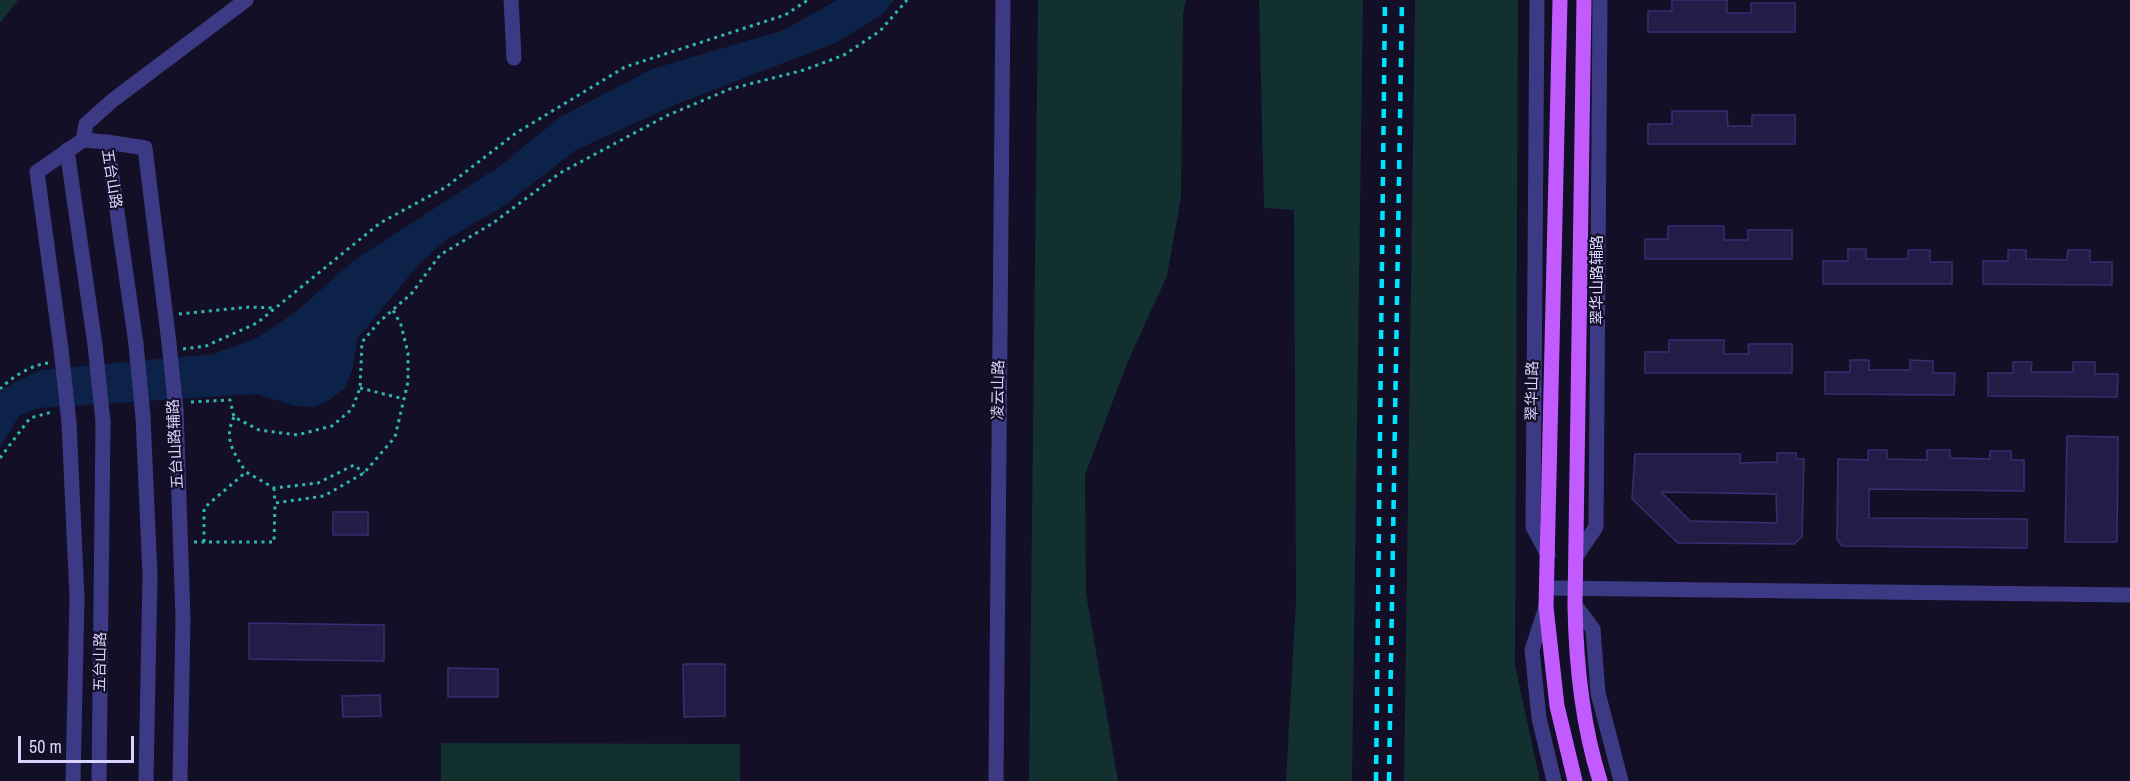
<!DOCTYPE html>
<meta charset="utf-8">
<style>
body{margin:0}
#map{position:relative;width:2130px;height:781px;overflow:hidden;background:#130f26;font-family:"Archivo Narrow",sans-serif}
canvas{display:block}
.scale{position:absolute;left:18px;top:736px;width:116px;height:27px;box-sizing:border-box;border:3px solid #d9d4ff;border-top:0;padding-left:8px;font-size:18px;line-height:21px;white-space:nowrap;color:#d9d4ff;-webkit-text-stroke:4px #130f26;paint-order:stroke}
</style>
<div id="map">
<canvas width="2130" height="781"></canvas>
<div class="scale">50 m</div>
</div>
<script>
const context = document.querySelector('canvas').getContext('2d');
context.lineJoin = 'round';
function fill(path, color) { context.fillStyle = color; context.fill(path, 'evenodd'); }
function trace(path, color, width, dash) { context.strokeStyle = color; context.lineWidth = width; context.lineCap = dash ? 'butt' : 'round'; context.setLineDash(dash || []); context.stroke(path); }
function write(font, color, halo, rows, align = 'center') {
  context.font = font + ' "Archivo Narrow","Noto Sans SC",sans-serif'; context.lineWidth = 4.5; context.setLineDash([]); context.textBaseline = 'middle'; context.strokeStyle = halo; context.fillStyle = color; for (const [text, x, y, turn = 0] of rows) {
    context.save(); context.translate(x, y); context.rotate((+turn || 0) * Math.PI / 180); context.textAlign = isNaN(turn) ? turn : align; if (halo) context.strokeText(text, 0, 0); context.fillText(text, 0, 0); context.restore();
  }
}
fill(new Path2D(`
 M 0,0 L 18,0 L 0,23 Z
 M 1038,0 L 1186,0 L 1183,13 L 1181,197 L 1167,276 L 1128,361 L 1085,475 L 1086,593 L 1118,781 L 1029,781 Z
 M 1259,0 L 1363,0 L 1352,781 L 1286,781 L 1296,599 L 1294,210 L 1264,208 Z
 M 1415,0 L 1518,0 L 1515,665 L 1540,781 L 1404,781 Z
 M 441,743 L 740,744 L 740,781 L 441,781 Z`), '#12302f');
fill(new Path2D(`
 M 837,0 L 894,0 L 883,14 L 838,42 L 677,104 L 576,150 L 504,206 L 446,240 L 419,264 L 358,338 L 352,371 L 344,389 L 326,402 L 312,407 L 296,406 L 256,394 L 39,408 L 19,416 L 0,447 L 0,393 L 4,388 L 40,370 L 213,354 L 257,338 L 297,311 L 353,261 L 500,166 L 560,117 L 652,69 L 784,30 Z`), '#0c2248');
const building = new Path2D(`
 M 1672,0 L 1727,0 L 1727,13 L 1751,13 L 1751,3 L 1795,3 L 1795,32 L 1648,32 L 1648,11 L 1672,11 Z
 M 1672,111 L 1727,111 L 1728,126 L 1752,126 L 1752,115 L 1795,115 L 1795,144 L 1648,144 L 1648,124 L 1672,124 Z
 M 1668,226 L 1724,226 L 1724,240 L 1748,240 L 1748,230 L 1792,230 L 1792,259 L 1645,259 L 1645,239 L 1668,239 Z
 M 1848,249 L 1866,249 L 1866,259 L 1908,259 L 1908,250 L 1930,250 L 1930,262 L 1952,262 L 1952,284 L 1823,284 L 1823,261 L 1848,261 Z
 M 2008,250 L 2026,250 L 2026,259 L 2067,260 L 2068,250 L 2090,250 L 2090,262 L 2112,262 L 2112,285 L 1983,284 L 1983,261 L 2008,261 Z
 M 1669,340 L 1724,340 L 1724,354 L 1749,354 L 1748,344 L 1792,344 L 1792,373 L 1645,373 L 1645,352 L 1669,352 Z
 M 1850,360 L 1869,360 L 1869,370 L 1910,370 L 1910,360 L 1933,361 L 1933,373 L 1955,373 L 1954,395 L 1825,394 L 1825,372 L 1850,372 Z
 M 2013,362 L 2032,362 L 2031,372 L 2073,372 L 2073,362 L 2095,362 L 2095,374 L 2118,374 L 2117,397 L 1988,396 L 1988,373 L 2013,373 Z
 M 2067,436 L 2118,437 L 2117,542 L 2065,542 Z
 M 1868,450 L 1887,450 L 1887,459 L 1927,460 L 1927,450 L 1950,450 L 1950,458 L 1990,459 L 1990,451 L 2011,451 L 2011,460 L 2024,460 L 2024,491 L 1869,489 L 1869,518 L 2027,519 L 2027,548 L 1842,546 L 1837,539 L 1838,459 L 1868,460 Z
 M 1777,453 L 1796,453 L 1796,459 L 1804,459 L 1802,537 L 1794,544 L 1678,543 L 1632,499 L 1635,454 L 1740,454 L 1740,463 L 1777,462 ZM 1661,492 L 1776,494 L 1777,523 L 1690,521 Z
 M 333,512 L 368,512 L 368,535 L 333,535 Z
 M 249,623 L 384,625 L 384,661 L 249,659 Z
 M 683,664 L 725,664 L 725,716 L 684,717 Z
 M 448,668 L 498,669 L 498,697 L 448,697 Z
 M 380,695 L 381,716 L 343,717 L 342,696 Z`);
fill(building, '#241b47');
trace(building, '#3b2d73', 1.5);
trace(new Path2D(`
 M 179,314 L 250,307 L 274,308
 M 183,349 L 206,346 L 257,323 L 380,223 L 446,187 L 516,133 L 625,67 L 785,15 L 808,0
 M 360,388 L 404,399
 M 0,389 C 12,377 31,365 48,363
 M 191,402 L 230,400 L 234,417 L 259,430 L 297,435 L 332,426 L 352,409 L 360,388 L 362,342 L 379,322 L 412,293 L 440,255 L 493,223 L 560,173 L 666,116 L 730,89 L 804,70 L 844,55 L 880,31 L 907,0
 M 234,417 C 223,439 234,453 246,472
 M 0,458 L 30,418 L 52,412
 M 274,488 L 275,503
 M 194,542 L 274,542 L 275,503 L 324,496 L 364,473 L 395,437 L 408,382 L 408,353 L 401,325 L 393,310
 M 204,542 L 204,508 L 246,472 L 274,488 L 318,483 L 354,465 L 364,473`), '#2fb8b0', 3, [3, 4.5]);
trace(new Path2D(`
 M 511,0 L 514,58
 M 1537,0 L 1533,527 L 1548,555
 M 83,140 L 86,124 L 113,100 L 246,0
 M 107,142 L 145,148 L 169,343
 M 67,150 L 95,345
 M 61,349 L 37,172 L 83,140 L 107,142 L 136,344
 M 176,410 L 183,618 L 180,781
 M 143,417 L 150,575 L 146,781
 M 69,423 L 77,598 L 73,781
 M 1577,555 L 1596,527 L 1600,0
 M 1548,588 L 2130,595
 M 1575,605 L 1593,629 L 1598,693 L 1621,781
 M 1546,607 L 1532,650 L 1539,718 L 1554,781
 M 99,781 L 103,422
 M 996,781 L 1003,0`), '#3d3a85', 15);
trace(new Path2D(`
 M 1560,0 L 1546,607 L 1557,706 L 1575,781
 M 1584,0 L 1575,605 C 1576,665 1582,724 1600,781`), '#c25bff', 15);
trace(new Path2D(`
 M 1376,781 L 1385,0
 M 1389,781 L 1402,0`), '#00e5ff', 4.5, [9, 8]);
trace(new Path2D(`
 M 169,343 L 176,410
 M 136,344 L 143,417
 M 95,345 L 103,422
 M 61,349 L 69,423`), '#3d3a85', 15);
write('15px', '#d9d4ff', '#130f26', [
 ["五台山路",111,179,81],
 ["翠华山路辅路",1598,280,-90],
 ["凌云山路",999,390,-89],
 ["翠华山路",1533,391,-89],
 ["五台山路辅路",176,444,-93],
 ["五台山路",101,662,-89]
]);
</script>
